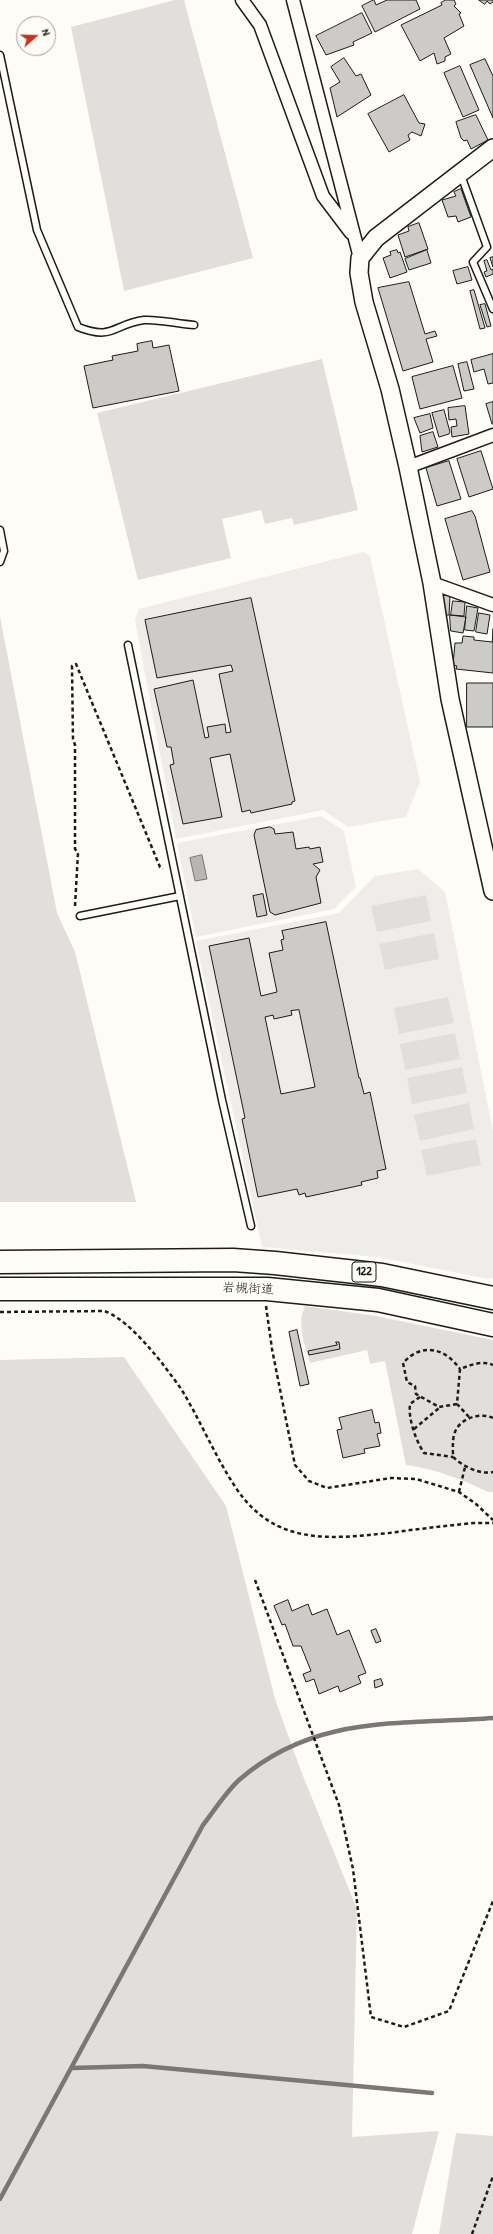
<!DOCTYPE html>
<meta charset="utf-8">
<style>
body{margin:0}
#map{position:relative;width:493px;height:2234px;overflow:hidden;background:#fdfcf7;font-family:"Patrick Hand",sans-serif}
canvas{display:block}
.north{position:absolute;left:16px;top:16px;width:40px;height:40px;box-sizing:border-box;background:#fdfcf7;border:1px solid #a3a29f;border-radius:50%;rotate:70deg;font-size:11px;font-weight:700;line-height:16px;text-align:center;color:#1c1c1c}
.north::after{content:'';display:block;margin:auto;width:14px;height:18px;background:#c8321e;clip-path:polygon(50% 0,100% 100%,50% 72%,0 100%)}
</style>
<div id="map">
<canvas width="493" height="2234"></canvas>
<div class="north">N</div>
</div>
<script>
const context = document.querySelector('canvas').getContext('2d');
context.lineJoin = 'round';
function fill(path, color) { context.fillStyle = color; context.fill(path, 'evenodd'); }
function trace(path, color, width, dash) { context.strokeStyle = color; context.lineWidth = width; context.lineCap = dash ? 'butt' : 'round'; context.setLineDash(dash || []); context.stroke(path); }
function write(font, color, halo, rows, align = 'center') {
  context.font = font + ' "Patrick Hand","Klee One",sans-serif'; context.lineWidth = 3; context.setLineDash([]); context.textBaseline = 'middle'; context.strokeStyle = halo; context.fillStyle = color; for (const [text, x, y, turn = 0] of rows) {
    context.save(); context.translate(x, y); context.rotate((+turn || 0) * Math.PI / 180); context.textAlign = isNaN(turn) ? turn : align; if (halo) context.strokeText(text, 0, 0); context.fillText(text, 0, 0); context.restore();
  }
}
fill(new Path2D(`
 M 363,552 L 370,556 L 420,782 L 406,817 L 348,827 L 323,810 L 176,839 L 135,620 L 139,609 Z
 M 321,816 L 344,831 L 356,887 L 334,909 L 196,937 L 177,843 Z
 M 418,869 L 445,892 L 493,1132 L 493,1278 L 488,1279 L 378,1257 L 262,1247 L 196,941 L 339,913 L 375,876 Z`), '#eeede9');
fill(new Path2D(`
 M 175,0 L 184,0 L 253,258 L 124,291 L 71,27 Z
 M 322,359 L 358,510 L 294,525 L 292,518 L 265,524 L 261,510 L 222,519 L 231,558 L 138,580 L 97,413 Z
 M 0,617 L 57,913 L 75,952 L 136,1202 L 0,1202 Z
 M 426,895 L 431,921 L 377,932 L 371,906 Z
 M 434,933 L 439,959 L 385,970 L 379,944 Z
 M 448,997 L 454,1023 L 399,1034 L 394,1008 Z
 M 455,1033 L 460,1059 L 405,1070 L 400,1044 Z
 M 462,1067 L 467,1093 L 412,1104 L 407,1078 Z
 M 469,1103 L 474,1129 L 420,1141 L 414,1115 Z
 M 476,1139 L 481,1165 L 427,1176 L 421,1150 Z
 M 305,1306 L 376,1316 L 493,1340 L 493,1492 L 488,1492 C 461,1479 436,1469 406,1465 L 385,1361 L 370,1364 L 367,1350 L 310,1363 C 305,1344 296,1324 305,1306 Z
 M 124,1357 L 226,1506 L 275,1699 L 301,1771 L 357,1909 L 352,2137 L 439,2131 L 412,2234 L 0,2234 L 0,1360 Z
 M 456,2133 L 493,2136 L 493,2234 L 439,2234 Z`), '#e0dfdb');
const water = new Path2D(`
 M 202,855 L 207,879 L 195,881 L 190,858 Z`);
fill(water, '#b7b6b2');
trace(water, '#797876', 1);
trace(new Path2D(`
 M 72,2068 L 143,2066 L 432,2093
 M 0,2199 L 203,1825 C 214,1811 225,1793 239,1780 C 315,1714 400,1725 493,1718`), '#797876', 4.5);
const building = new Path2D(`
 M 374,0 L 376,5 L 387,0 L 416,0 L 420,9 L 375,32 L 362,6 Z
 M 446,0 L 454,0 L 456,4 L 454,6 L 461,13 L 459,14 L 464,26 L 444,38 L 451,54 L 445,57 L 445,61 L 437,64 L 434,53 L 420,61 L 401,25 L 442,5 L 441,3 Z
 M 479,0 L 493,0 L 493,2 L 490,4 L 487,1 L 485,4 Z
 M 362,13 L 372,33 L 353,42 L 354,45 L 326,55 L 316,36 Z
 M 344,58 L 356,76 L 361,74 L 371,95 L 337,117 L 330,88 L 340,82 L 331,67 Z
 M 485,59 L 493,76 L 493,118 L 470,65 Z
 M 460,66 L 479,110 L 463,117 L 444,73 Z
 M 404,95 L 419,123 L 425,124 L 421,136 L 412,132 L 408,135 L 410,140 L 389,152 L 368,114 Z
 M 476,115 L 488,140 L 471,149 L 467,140 L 464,141 L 461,138 L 456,122 Z
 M 461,189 L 471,217 L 458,222 L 456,216 L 448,217 L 442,200 L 456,196 L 454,192 Z
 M 419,223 L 428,249 L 405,257 L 398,235 L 409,231 L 408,227 Z
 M 397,250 L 398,253 L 400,252 L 407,272 L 390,278 L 383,258 L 391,255 L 390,252 Z
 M 427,250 L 431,263 L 409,270 L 405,259 Z
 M 493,257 L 493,267 L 490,258 Z
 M 487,260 L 491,270 L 493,269 L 493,274 L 486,277 L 484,272 L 487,271 L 484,261 Z
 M 468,267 L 472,280 L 457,284 L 453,271 Z
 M 409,282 L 425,334 L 435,331 L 437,336 L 426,339 L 433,362 L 403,371 L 378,288 Z
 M 474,290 L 485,328 L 480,329 L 470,291 Z
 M 485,304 L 491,326 L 487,327 L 480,305 Z
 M 152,341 L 153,348 L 169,345 L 179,391 L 93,408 L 84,366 L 113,360 L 112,356 L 138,351 L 137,344 Z
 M 493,354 L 493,383 L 488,384 L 484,369 L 474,372 L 471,360 Z
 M 467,362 L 474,389 L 464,391 L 458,364 Z
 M 453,366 L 462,398 L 420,409 L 412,377 Z
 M 493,402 L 493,424 L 492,424 L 486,404 Z
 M 465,406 L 469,434 L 452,437 L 451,427 L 457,426 L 456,419 L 449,420 L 448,408 Z
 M 444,410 L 450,432 L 449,434 L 439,437 L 432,413 Z
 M 430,414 L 433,428 L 420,433 L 414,418 Z
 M 433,432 L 438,447 L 422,452 L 420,436 Z
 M 481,451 L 493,489 L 469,497 L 457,459 Z
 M 449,461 L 461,499 L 437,506 L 426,468 Z
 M 472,511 L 475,516 L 490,572 L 463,580 L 445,519 Z
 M 443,595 L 450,596 L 449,615 L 444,615 Z
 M 251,598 L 295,801 L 292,802 L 292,804 L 251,813 L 250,810 L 242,812 L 230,754 L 210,758 L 222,817 L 183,824 L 170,765 L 174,764 L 171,747 L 167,747 L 154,689 L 193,680 L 205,738 L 209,737 L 207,727 L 225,724 L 226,733 L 231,732 L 219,674 L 233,671 L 231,665 L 157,678 L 145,620 Z
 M 453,601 L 465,602 L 464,616 L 451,615 Z
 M 467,606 L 478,608 L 474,631 L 465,630 Z
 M 479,613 L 490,615 L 487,634 L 476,632 Z
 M 450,615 L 466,617 L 463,633 L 451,631 Z
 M 493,629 L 493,673 L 456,669 L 457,666 L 453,665 L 455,643 L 462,643 L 463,636 L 474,637 L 474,640 L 492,642 Z
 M 467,683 L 493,683 L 493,727 L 467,727 Z
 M 270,827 L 274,829 L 275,834 L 293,832 L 296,849 L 309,847 L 310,849 L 320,847 L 323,862 L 313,864 L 320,870 L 316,877 L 321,903 L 275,915 L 270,912 L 254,835 L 256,830 Z
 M 263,894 L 267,915 L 257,917 L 253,896 Z
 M 326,922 L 359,1078 L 360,1078 L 364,1094 L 370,1092 L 386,1169 L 377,1171 L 378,1178 L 361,1182 L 362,1185 L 306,1197 L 305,1193 L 299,1195 L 297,1189 L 258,1197 L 242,1119 L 245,1118 L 209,946 L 249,938 L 261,996 L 277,992 L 269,953 L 283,950 L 281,940 L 284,939 L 282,931 ZM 299,1010 L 315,1087 L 281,1094 L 265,1017 L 273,1015 L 274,1019 L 292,1015 L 291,1011 Z
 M 297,1330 L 309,1384 L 300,1386 L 289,1332 Z
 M 336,1342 L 339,1342 L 340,1349 L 309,1355 L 308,1351 L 337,1345 Z
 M 372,1410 L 375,1423 L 379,1422 L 381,1433 L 377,1434 L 380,1446 L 364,1449 L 365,1453 L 343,1458 L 337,1430 L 342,1429 L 339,1418 Z
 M 288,1600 L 292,1611 L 308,1604 L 312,1615 L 327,1609 L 337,1635 L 349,1630 L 366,1673 L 358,1676 L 361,1683 L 340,1692 L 338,1686 L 319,1694 L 314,1679 L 306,1682 L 303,1674 L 311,1671 L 301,1646 L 293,1646 L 285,1624 L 282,1625 L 274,1606 Z
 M 376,1629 L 381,1641 L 376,1643 L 371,1631 Z
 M 381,1679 L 383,1685 L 375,1688 L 374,1681 Z`);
fill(building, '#cccbc8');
trace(building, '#1c1c1c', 1);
const lane = new Path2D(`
 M 0,55 L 37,230 L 78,327 C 114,341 113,324 144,320 C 159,319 178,324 194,325
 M 461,175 L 487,247 L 473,262 L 493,309
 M 0,530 L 4,551 L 0,562
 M 128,645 L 222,1100 L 251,1226
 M 80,916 L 180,896`);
const street = new Path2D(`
 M 242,0 L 260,25 L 323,196 L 351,233
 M 293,0 L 360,258
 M 408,467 L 493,435
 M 432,583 L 493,605`);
const secondary = new Path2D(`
 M 493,148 L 376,238 L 360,258 L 359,273 L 364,302 L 390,389 L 408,467 L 432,583 L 450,699 L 493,891`);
const highway = new Path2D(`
 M 0,1262 L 233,1260 L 275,1263 L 382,1275 L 493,1298
 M 0,1289 L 267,1289 L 378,1300 L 493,1325`);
trace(lane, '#1c1c1c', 9);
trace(street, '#1c1c1c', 15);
trace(secondary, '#1c1c1c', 20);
trace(highway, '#1c1c1c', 25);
trace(new Path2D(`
 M 75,906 L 78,853 L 75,849 L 75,745 L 73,739 L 72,666 L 76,664 L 160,867 L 163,869
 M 266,1306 L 272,1349 L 295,1465 L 309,1481 L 327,1488 L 391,1478 L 416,1479 L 459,1492 L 476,1504 L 493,1520
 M 0,1312 L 104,1311 C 124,1317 149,1347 162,1363 C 169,1373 177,1382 183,1392 C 202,1424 216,1458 236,1488 C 275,1546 329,1539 389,1533 C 417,1529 445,1526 474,1523 L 493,1523
 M 420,1397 L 410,1404 C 408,1419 416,1441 424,1453 L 453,1457
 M 457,1404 L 439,1407 L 416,1394 L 415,1386 L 407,1382 L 403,1363 C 422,1342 445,1348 460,1369
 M 469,1417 L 457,1404 L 460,1369 C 471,1365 482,1360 493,1365
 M 493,1418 C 481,1412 460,1418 455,1432 C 452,1439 453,1450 453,1457 C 463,1466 479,1475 493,1472
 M 414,1429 L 439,1408
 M 459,1492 L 465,1467
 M 255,1580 L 339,1805 L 353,1869 L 371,2017 L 404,2027 L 449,2011 L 493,1901
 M 472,2234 L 493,2176`), '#1c1c1c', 2.5, [4, 3]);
trace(lane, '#fdfcf7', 6);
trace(street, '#fdfcf7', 12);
trace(secondary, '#fdfcf7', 17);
trace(highway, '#fdfcf7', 22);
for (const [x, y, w] of [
 [364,1272,24]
]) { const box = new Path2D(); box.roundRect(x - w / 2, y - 10, w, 20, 3); context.fillStyle = '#fdfcf7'; context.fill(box); trace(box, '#1c1c1c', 1); }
write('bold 12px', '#1c1c1c', null, [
 ["122",364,1272]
]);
write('13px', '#1c1c1c', '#fdfcf7', [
 ["岩槻街道",248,1289,2]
]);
</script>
